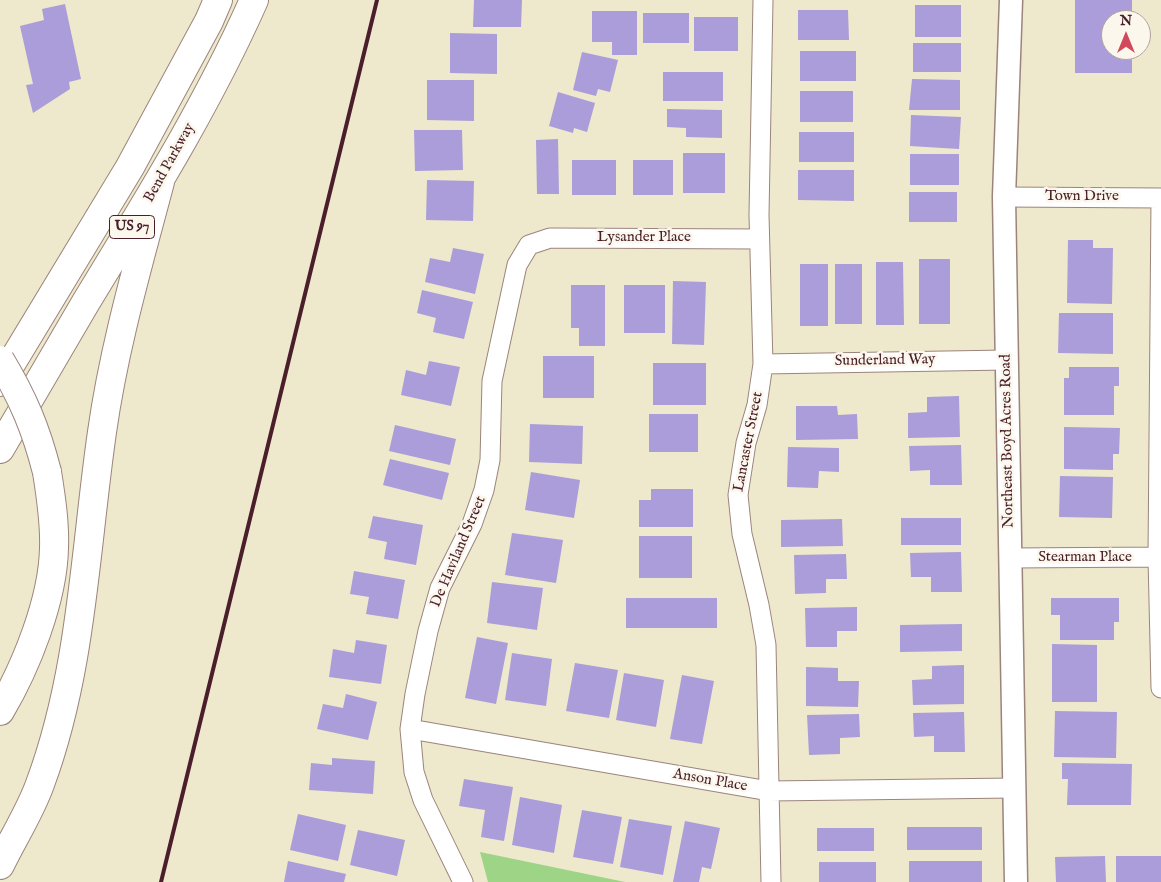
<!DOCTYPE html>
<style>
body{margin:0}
#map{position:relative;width:1161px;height:882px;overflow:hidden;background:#eee8cc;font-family:"IM FELL English",serif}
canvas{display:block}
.north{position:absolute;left:1101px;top:10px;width:50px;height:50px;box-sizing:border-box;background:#fbf7ec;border:1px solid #b4a19f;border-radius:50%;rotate:0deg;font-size:14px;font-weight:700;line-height:20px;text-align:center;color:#4a1f2b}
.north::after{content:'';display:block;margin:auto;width:18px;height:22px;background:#d1495b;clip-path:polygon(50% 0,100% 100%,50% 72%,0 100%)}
</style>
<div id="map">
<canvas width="1161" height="882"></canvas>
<div class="north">N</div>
</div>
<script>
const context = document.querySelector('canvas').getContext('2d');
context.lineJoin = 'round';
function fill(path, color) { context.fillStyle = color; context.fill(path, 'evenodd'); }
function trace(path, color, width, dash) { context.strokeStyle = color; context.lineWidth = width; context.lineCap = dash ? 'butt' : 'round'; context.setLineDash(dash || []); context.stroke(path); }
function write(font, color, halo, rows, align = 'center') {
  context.font = font + ' "IM FELL English",serif'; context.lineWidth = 5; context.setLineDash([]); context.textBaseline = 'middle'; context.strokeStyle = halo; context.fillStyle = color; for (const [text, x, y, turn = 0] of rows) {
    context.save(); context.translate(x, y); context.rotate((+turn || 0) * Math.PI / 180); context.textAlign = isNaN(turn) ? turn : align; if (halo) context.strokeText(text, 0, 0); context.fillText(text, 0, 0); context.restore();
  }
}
fill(new Path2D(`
 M 480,852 L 625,882 L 488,882 Z`), '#9dd486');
fill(new Path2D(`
 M 474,0 L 522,0 L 521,27 L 473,27 Z
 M 1075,0 L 1132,0 L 1132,20 L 1111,20 L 1111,50 L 1132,50 L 1132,73 L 1075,73 Z
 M 65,4 L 81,79 L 69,82 L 70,89 L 33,113 L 26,85 L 33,84 L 20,26 L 44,20 L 42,9 Z
 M 915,5 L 961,5 L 961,37 L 915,37 Z
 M 798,10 L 848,10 L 849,40 L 798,40 Z
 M 592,11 L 637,11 L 637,55 L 612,55 L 612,42 L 592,42 Z
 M 643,13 L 689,13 L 689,43 L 643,43 Z
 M 694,17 L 738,17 L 738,51 L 694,51 Z
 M 450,33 L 497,34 L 497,74 L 450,73 Z
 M 913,43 L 961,43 L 961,72 L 913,72 Z
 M 800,51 L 856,51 L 856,81 L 800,81 Z
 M 582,52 L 618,60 L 610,92 L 598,89 L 596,96 L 573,90 Z
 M 663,72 L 723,72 L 723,101 L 663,101 Z
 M 912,79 L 960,80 L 960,110 L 909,110 Z
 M 427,80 L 474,80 L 474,121 L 427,120 Z
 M 800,91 L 853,91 L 853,122 L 800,122 Z
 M 558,92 L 595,103 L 587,132 L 574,128 L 573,133 L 549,126 Z
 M 667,109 L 722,110 L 722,138 L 686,137 L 686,128 L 667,127 Z
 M 911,115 L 961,117 L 959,149 L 910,146 Z
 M 414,130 L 462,130 L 463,170 L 415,171 Z
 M 799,132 L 854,132 L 854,162 L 799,162 Z
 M 558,139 L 559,194 L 537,194 L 536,140 Z
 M 683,153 L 725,153 L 725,193 L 683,193 Z
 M 910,154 L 959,154 L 959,185 L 910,185 Z
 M 572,160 L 616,160 L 616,195 L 572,195 Z
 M 633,160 L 673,160 L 673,195 L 633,195 Z
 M 798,170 L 854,170 L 854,201 L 798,200 Z
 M 427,180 L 474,181 L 473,221 L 426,220 Z
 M 909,192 L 957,192 L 957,222 L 909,222 Z
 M 1068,240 L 1093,240 L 1093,248 L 1113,248 L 1112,304 L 1067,303 Z
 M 453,248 L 484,254 L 475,294 L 425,282 L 430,258 L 450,262 Z
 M 919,259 L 950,259 L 950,324 L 919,324 Z
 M 876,262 L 903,262 L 904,325 L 876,325 Z
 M 800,264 L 828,264 L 828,326 L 800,326 Z
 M 835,264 L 862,264 L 862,324 L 835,324 Z
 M 673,281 L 706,282 L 704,345 L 672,344 Z
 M 571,285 L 605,285 L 605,346 L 579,346 L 579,328 L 571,328 Z
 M 624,285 L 665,285 L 665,333 L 624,333 Z
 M 422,290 L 473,302 L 464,339 L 433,332 L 436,318 L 417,313 Z
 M 1059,313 L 1113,313 L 1113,354 L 1058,353 Z
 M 543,356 L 594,356 L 594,398 L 543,398 Z
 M 429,361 L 460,367 L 451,406 L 401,395 L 406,370 L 426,375 Z
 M 653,363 L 706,363 L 706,405 L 653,405 Z
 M 1069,367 L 1119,367 L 1119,386 L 1114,386 L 1114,415 L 1064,415 L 1064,378 L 1069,378 Z
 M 959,396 L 960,437 L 908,438 L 908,413 L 927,412 L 927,397 Z
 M 796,406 L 837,406 L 838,415 L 857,414 L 858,439 L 796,440 Z
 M 649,414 L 698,414 L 698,452 L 649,452 Z
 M 530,424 L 583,426 L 582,464 L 529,462 Z
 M 395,425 L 456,439 L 450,465 L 389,451 Z
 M 1064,427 L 1120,428 L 1119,454 L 1113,454 L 1113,470 L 1064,469 Z
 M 961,445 L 962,485 L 930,485 L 930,470 L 910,471 L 909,446 Z
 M 788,447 L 839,448 L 839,472 L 819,471 L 818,488 L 787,487 Z
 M 390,459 L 449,473 L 442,500 L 383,485 Z
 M 531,472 L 580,480 L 574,518 L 525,510 Z
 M 1060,476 L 1113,477 L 1112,518 L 1059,517 Z
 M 651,489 L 693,489 L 693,527 L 639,527 L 639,500 L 651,500 Z
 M 373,516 L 423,525 L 416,565 L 384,559 L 387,542 L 368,538 Z
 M 901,518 L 961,518 L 961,545 L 901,545 Z
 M 842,519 L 843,546 L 781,547 L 781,520 Z
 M 512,533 L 563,540 L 556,583 L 505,575 Z
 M 639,536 L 692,536 L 692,578 L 639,578 Z
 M 961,552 L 962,592 L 931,592 L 931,577 L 911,577 L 910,553 Z
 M 846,554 L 847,579 L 826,579 L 826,593 L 795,594 L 794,555 Z
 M 354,571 L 405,580 L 398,619 L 366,614 L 369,597 L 350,594 Z
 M 492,582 L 543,588 L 537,630 L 487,623 Z
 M 626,598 L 717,598 L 717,628 L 626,628 Z
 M 1051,598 L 1119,598 L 1119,622 L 1114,622 L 1114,640 L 1060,640 L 1060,615 L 1051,615 Z
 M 857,607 L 857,631 L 837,631 L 837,647 L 806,647 L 805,608 Z
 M 962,624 L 962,651 L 900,652 L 900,625 Z
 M 477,637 L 508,643 L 496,704 L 465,698 Z
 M 356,640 L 387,645 L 381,684 L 329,677 L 333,649 L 354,653 Z
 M 1052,644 L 1097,645 L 1097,702 L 1052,702 Z
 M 512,653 L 552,659 L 546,706 L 505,700 Z
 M 575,663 L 618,670 L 609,718 L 566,711 Z
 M 964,665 L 964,704 L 913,705 L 912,680 L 932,679 L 932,666 Z
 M 806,667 L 838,668 L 838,681 L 859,681 L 858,707 L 806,706 Z
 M 624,673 L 664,680 L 656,727 L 616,720 Z
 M 682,675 L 714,681 L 702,744 L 670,739 Z
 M 346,694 L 377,702 L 368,740 L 317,729 L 323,704 L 343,708 Z
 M 1055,711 L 1117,712 L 1116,758 L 1054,757 Z
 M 964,712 L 965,752 L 934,752 L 934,736 L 914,737 L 913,713 Z
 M 859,714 L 860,737 L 840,738 L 840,754 L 809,755 L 807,715 Z
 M 332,758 L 375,761 L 373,794 L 309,790 L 311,763 L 332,765 Z
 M 1062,763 L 1132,764 L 1131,805 L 1067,805 L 1068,779 L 1062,779 Z
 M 464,779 L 513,787 L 504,841 L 481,837 L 485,810 L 459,806 Z
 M 520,797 L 562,805 L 554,853 L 512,845 Z
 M 582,810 L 622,817 L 613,864 L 573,857 Z
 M 298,814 L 346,825 L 338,861 L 290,850 Z
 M 629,819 L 672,826 L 663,875 L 620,867 Z
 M 685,821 L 720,828 L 711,869 L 702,867 L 699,882 L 673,882 Z
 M 907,827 L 982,827 L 982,850 L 907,850 Z
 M 817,828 L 874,828 L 874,851 L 817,851 Z
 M 358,830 L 405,840 L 397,876 L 350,865 Z
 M 1105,856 L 1106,882 L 1056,882 L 1055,857 Z
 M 1116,856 L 1161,856 L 1161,882 L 1116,882 Z
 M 288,861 L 346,874 L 344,882 L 284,882 Z
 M 909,861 L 982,861 L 982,882 L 909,882 Z
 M 819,862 L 876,862 L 876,882 L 819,882 Z`), '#aa9dd9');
const minor = new Path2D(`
 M 763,0 L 759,215 L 763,364 L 757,405 L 746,443 L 738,495 L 742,534 L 759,605 L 766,645 L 771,882
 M 1004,197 L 1161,198
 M 1161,198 L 1158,557 L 1161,688
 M 763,364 L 1007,360
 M 1011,558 L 1158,557
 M 410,729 L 769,791 L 1014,788
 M 463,882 L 423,800 L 414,772 L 410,729 L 415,694 L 428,631 L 440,588 L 472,524 L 484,490 L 490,460 L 492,381 L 517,265 L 529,245 L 550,238 L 759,239`);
const tertiary = new Path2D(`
 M 1011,0 L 1004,197 L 1016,882`);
const trunk = new Path2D(`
 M 0,382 L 130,167 L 209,21 L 218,0
 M 0,449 C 29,400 57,351 86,302 C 146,203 207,106 254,0
 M 0,711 C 26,667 53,600 54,548 C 55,523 51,497 47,472
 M 0,865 C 13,838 30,812 40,784 C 82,671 85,550 102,432 C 114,347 138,265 160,182`);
trace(minor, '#9c847c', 21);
trace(tertiary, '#9c847c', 25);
trace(trunk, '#9c847c', 30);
trace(minor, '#fff', 19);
trace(tertiary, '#fff', 22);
trace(trunk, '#fff', 28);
trace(new Path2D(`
 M 161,882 L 377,0`), '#4a1f2b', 4);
const trunkBridge = new Path2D(`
 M 0,360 C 23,398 36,429 47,472`);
trace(trunkBridge, '#9c847c', 30, []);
trace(trunkBridge, '#fff', 28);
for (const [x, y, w] of [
 [132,227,45]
]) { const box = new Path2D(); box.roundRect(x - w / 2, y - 11.5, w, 23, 4); context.fillStyle = '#fbf7ec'; context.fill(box); trace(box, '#4a1f2b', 1); }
write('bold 14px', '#4a1f2b', null, [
 ["US 97",132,227]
]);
write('15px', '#4a1f2b', '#fbf7ec', [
 ["Bend Parkway",170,163,-61],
 ["Town Drive",1082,197],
 ["Lysander Place",644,238],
 ["Sunderland Way",885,361,-1],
 ["Northeast Boyd Acres Road",1008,441,-91],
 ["Lancaster Street",749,442,-79],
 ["De Haviland Street",459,552,-67],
 ["Stearman Place",1085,558],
 ["Anson Place",710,781,10]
]);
</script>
